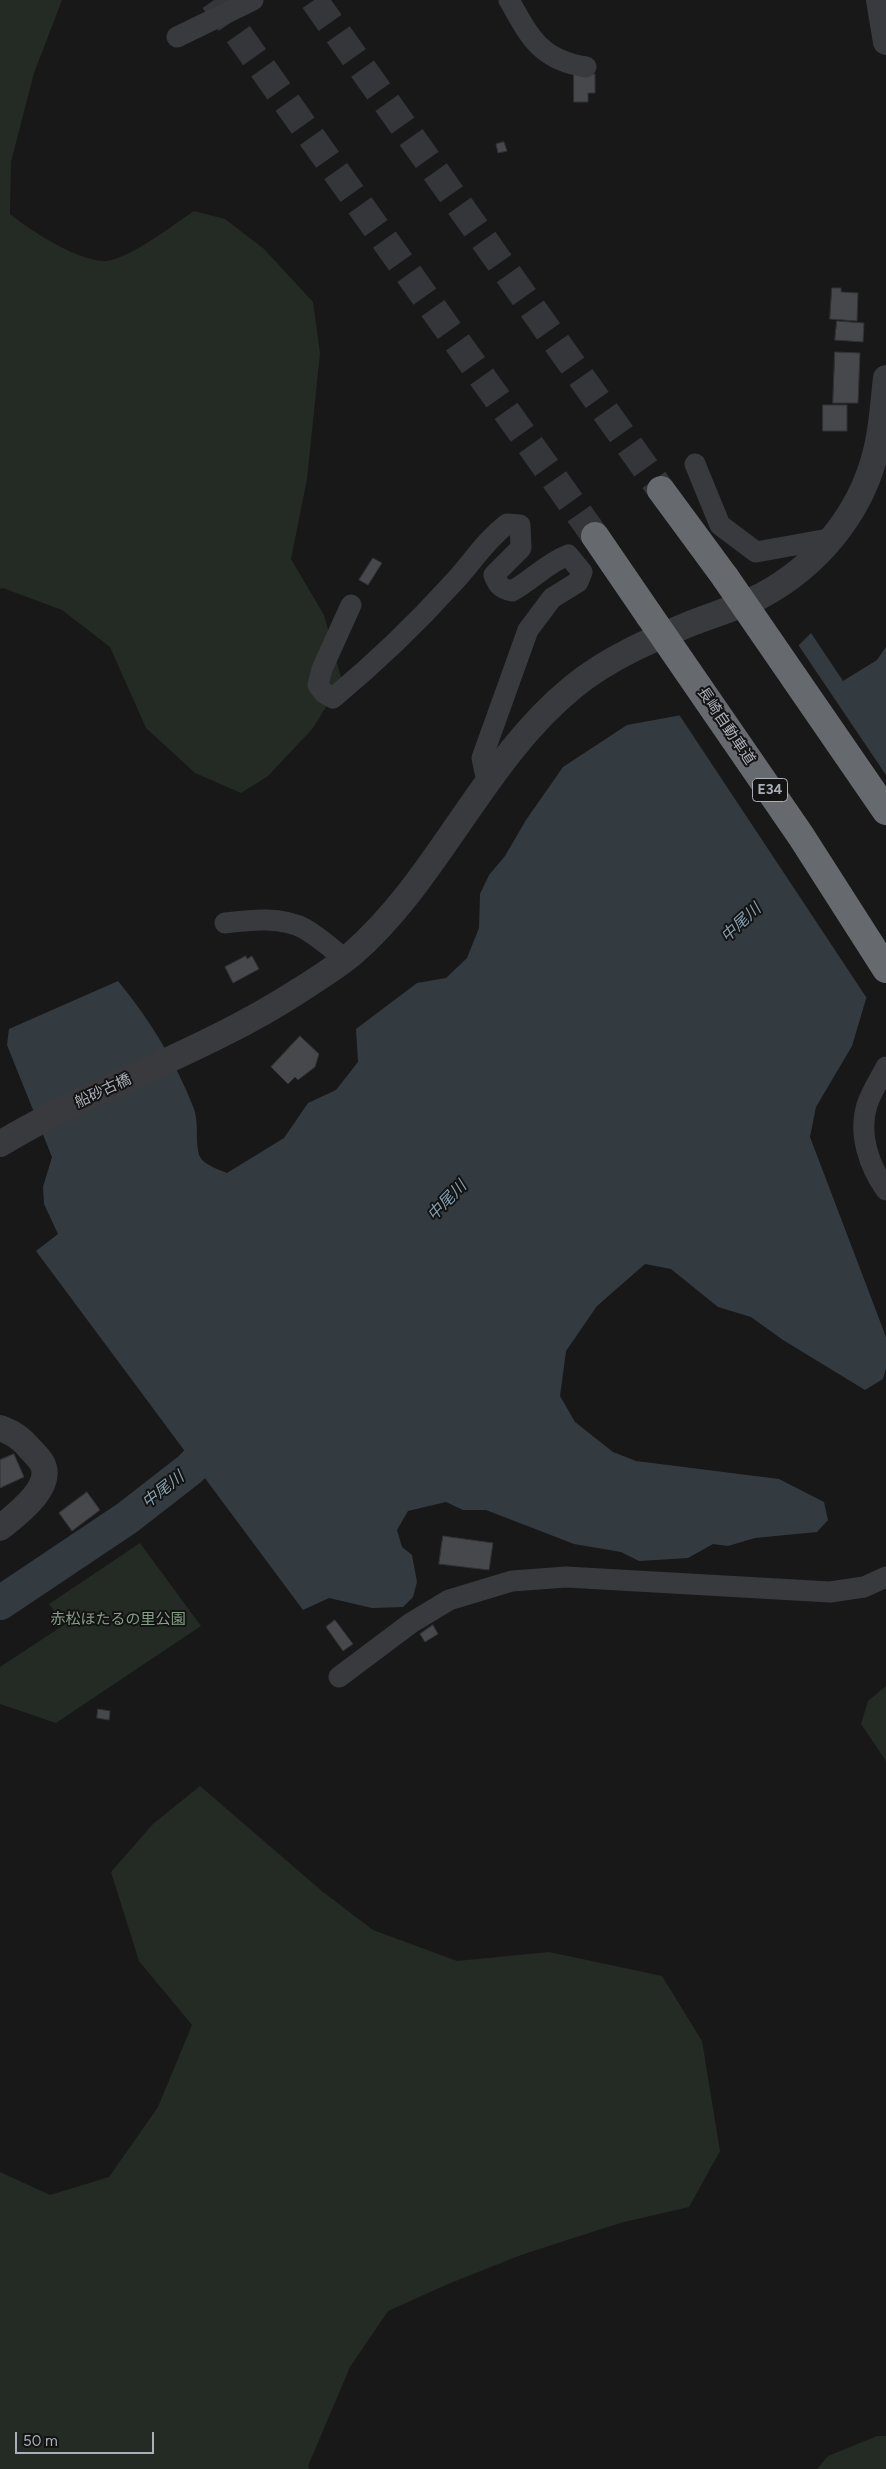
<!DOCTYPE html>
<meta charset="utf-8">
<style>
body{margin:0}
#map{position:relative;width:886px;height:2469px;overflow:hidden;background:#181819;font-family:Figtree,sans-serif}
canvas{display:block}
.scale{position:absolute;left:15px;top:2432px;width:139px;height:22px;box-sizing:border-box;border:2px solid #abb0b8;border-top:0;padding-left:6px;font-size:15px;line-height:18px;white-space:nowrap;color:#abb0b8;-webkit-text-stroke:4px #131314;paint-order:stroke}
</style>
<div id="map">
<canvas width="886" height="2469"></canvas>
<div class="scale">50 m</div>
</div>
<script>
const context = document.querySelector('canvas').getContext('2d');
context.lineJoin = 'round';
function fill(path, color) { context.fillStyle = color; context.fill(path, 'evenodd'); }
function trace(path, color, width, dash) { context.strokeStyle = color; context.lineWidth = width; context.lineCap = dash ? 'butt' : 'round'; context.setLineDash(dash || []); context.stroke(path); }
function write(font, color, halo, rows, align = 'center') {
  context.font = font + ' Figtree,"Noto Sans JP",sans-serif'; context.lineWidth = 4; context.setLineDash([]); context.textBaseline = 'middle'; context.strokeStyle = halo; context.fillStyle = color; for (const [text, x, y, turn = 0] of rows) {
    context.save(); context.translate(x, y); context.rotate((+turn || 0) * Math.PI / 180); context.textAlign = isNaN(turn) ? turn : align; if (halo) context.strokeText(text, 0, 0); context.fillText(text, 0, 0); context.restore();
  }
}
fill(new Path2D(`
 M 0,0 L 62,0 L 34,73 L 11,162 L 10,214 C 33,232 71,257 101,261 C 124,264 174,224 194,211 L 225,219 L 264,249 L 313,302 L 320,353 L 307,479 L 291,559 L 324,615 L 342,681 L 313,728 L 268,776 L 241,793 L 195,773 L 146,728 L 110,647 L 62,610 L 3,588 L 0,589 Z
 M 140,1543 L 201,1626 L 56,1723 L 0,1704 L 0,1667 L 64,1625 L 49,1604 Z
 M 886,1686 L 886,1761 L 861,1724 L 868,1701 Z
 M 200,1786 L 323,1892 L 373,1930 L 457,1961 L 549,1952 L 662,1976 L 702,2041 L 720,2151 L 689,2207 L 620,2223 L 521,2255 L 448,2284 L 388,2311 L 350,2367 L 308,2466 L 310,2469 L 0,2469 L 0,2172 L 50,2195 L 109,2177 L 158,2107 L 192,2025 L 139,1961 L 111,1872 L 153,1824 Z
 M 877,2436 L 886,2436 L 886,2469 L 817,2469 L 828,2456 Z`), '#242b25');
fill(new Path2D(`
 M 811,633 L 843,681 L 877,660 L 886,647 L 886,967 L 866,999 L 852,1046 L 816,1107 L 810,1137 L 886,1337 L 886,1368 L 883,1379 L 865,1390 L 783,1340 L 751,1317 L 718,1307 L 671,1269 L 645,1264 L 597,1306 L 566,1351 L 560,1396 L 575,1422 L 613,1452 L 636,1461 L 779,1479 L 824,1502 L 828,1520 L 817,1532 L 755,1538 L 728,1546 L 713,1544 L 688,1558 L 639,1561 L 621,1552 L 574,1544 L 486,1510 L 463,1510 L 446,1502 L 408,1511 L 397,1530 L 402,1547 L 412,1555 L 417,1582 L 413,1597 L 403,1607 L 372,1608 L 329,1598 L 303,1610 L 36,1251 L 58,1234 L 44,1204 L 43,1187 L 52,1157 L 7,1045 L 9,1029 L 118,981 C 150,1020 176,1062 194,1109 C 199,1123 195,1140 199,1155 C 203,1165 218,1169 227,1173 L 284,1138 L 308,1103 L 336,1090 L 358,1062 L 356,1029 L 417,983 L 446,978 L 467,958 L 479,928 L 480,894 L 489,875 L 505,856 L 526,820 L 563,767 L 627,725 L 698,712 L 742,690 L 795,649 Z`), '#333b41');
fill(new Path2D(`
 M 797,643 L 886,775 L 886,971 L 868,1000 L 678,713 L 697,710 L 741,688 Z`), '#181819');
trace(new Path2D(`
 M 0,1603 L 127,1518 L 190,1469 L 226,1431`), '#333b41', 34);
const building = new Path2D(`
 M 215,0 L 233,0 L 221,10 Z
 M 574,74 L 595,74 L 595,93 L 588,93 L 588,102 L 574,102 Z
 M 504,142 L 507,151 L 498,153 L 496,144 Z
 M 832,288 L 841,288 L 841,292 L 858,293 L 857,321 L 830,319 Z
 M 837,321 L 864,323 L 863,342 L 835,340 Z
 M 835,352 L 860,353 L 858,403 L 833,403 Z
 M 823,405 L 847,405 L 847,431 L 823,431 Z
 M 373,558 L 382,563 L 368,585 L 359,580 Z
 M 246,956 L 247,959 L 252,956 L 259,969 L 233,983 L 225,967 Z
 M 300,1036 L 319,1054 L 315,1067 L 298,1080 L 295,1077 L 288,1084 L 271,1067 Z
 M 14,1454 L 24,1477 L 0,1488 L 0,1460 Z
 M 87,1492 L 100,1510 L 72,1531 L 59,1513 Z
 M 443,1536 L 493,1543 L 489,1570 L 439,1564 Z
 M 335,1620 L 353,1644 L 343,1651 L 326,1627 Z
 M 433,1625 L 438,1634 L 425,1642 L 420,1634 Z
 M 98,1709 L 110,1711 L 109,1720 L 97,1718 Z`);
fill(building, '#47484c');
trace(building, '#323235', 1);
trace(new Path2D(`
 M 214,0 L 595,536
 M 314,0 L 661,490`), '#353639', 28, [28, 14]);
trace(new Path2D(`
 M 509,0 C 530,38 541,60 586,67
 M 177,37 L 253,0
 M 695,464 L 720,525 L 756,552 L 834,538
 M 351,605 L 322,669 L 318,685 L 324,693 L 333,698 C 375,663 415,625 452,584 C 471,564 485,541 507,524 L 520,525 L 521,548 L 494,575 C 498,585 501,589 512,591 C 532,580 547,563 568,555 L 582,572 L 578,582 L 552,598 L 528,630 L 482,758 L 487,782
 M 225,923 C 250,920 282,916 305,929 C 319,937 332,949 345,959
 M 886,1067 C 880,1079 871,1092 867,1105 C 858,1134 869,1166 886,1190
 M 339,1677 L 411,1623 L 449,1600 L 512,1581 L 566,1577 L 830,1592 L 864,1587 L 886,1577`), '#393a3e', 21);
trace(new Path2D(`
 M 879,0 L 886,42
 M 0,1144 C 96,1086 205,1052 300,990 C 317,979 335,968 351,955 C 440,878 482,761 573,687 C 608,658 651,640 692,623 C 715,614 739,607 761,596 C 817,566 861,514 876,451 C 882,428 883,402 886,378
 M 0,1428 C 14,1433 22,1439 31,1450 C 35,1454 39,1458 42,1463 C 55,1487 16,1515 0,1528`), '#393a3e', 26);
trace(new Path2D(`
 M 661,490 L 725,577
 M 595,536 L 649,615`), '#66696e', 28);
trace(new Path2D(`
 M 725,577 L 886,811
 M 649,615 L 801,836 L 886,969`), '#66696e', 28);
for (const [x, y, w] of [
 [770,790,35]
]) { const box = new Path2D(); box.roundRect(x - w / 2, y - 11.5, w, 23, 4); context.fillStyle = '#131314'; context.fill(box); trace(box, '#abb0b8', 1); }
write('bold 14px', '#abb0b8', null, [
 ["E34",770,790]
]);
write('15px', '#abb0b8', '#131314', [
 ["長崎自動車道",726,726,56],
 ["船砂古橋",103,1091,-25]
]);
write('15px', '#85a085', '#131314', [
 ["赤松ほたるの里公園",118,1620]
]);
write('italic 16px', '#879fae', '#131314', [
 ["中尾川",741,923,-43],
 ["中尾川",447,1201,-46],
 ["中尾川",163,1490,-38]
]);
</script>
